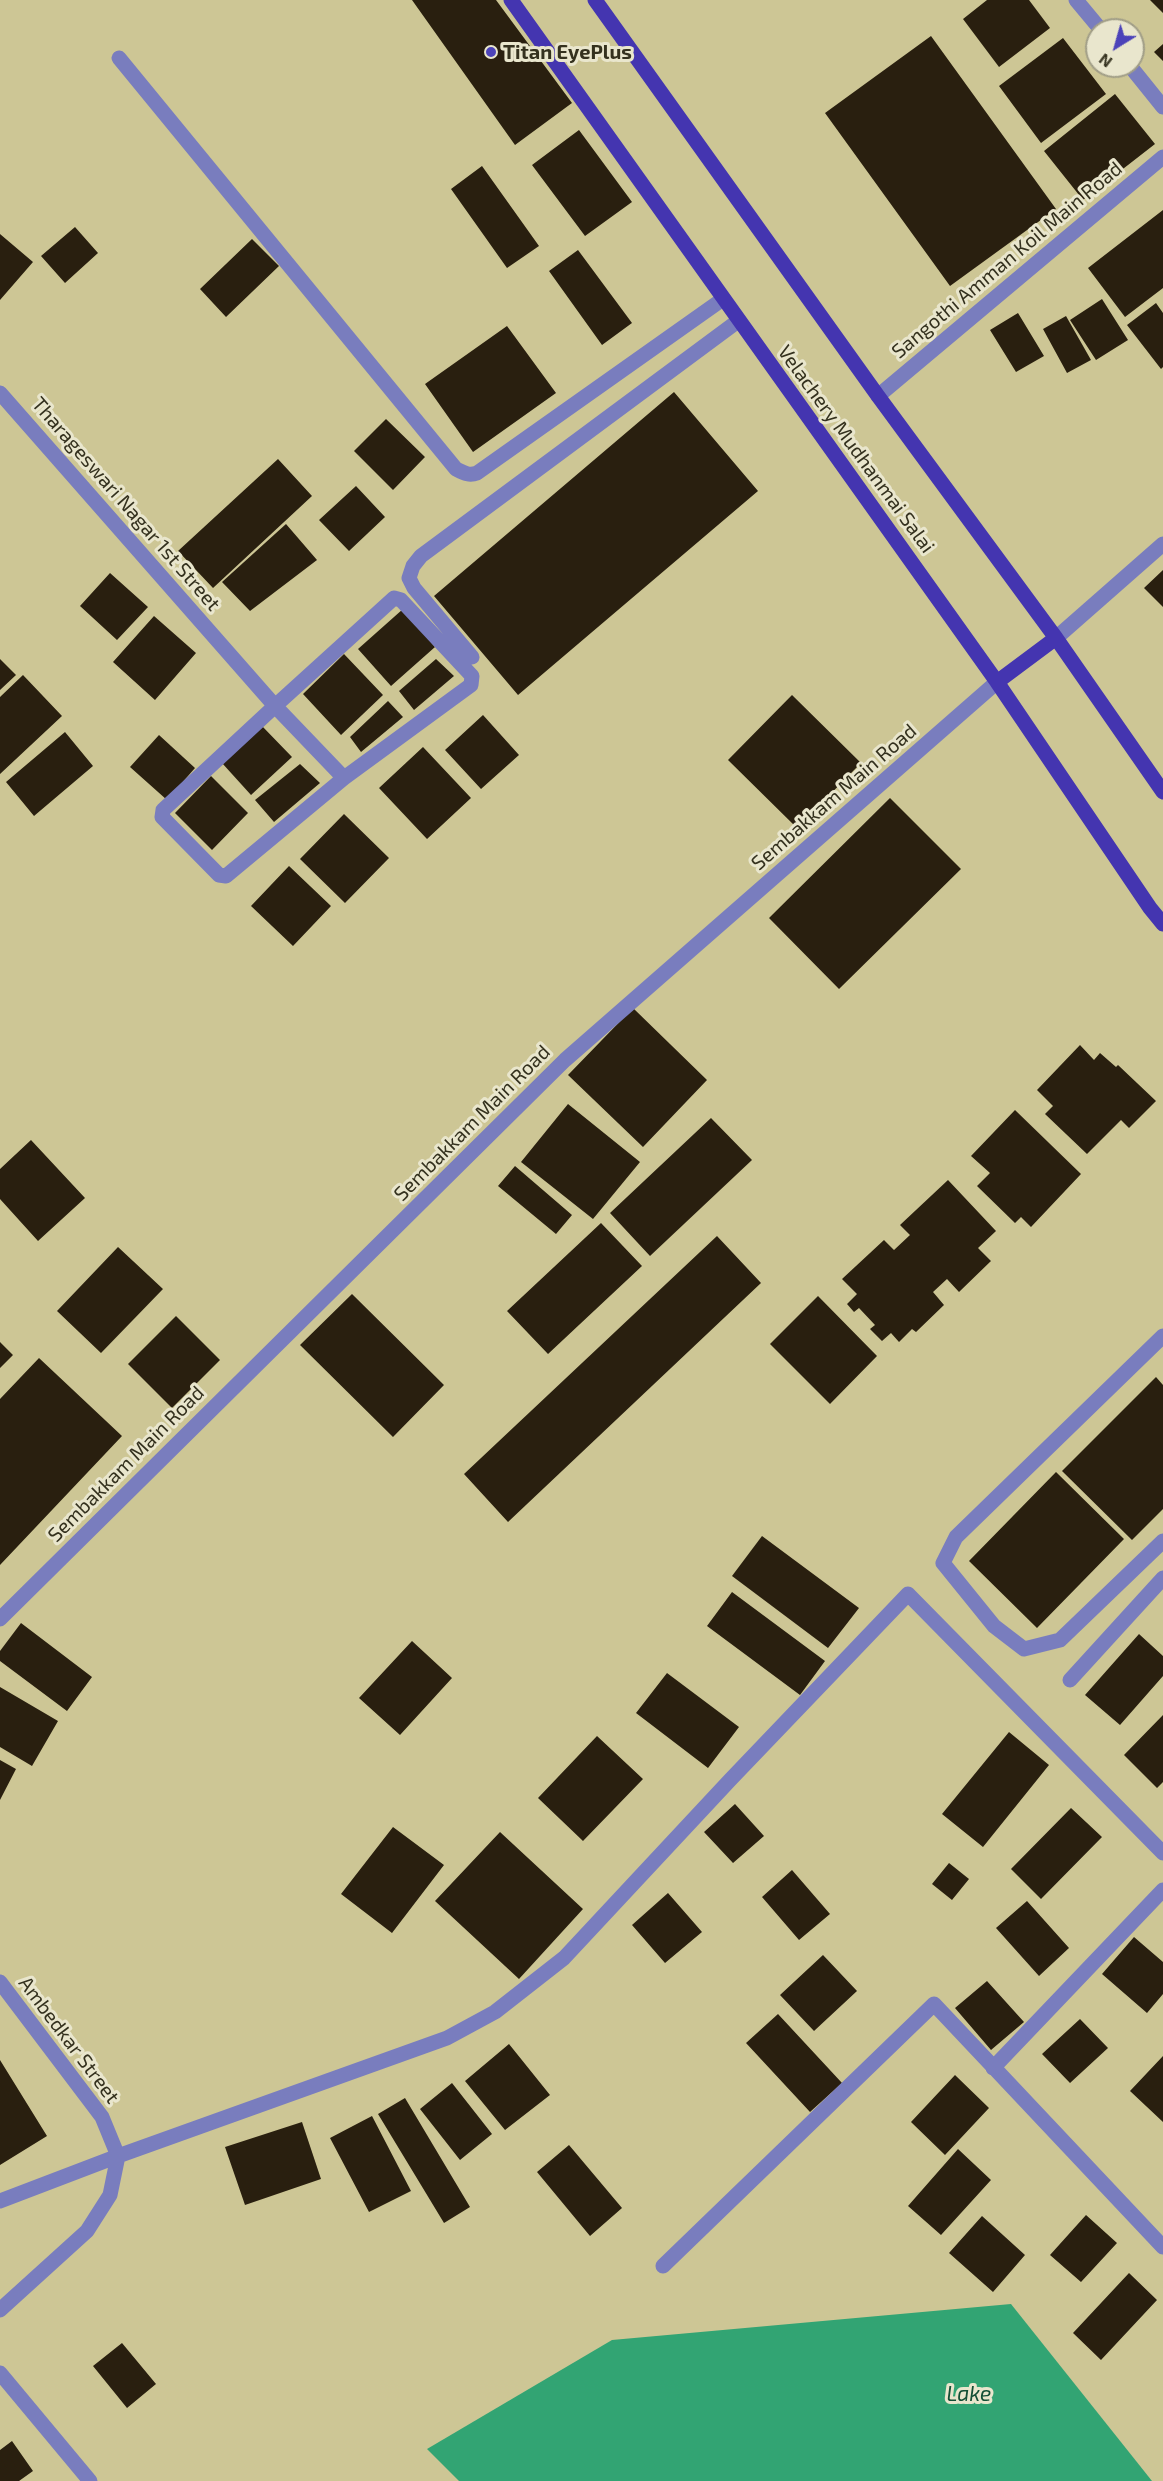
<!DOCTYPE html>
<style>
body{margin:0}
#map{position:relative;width:1163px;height:2481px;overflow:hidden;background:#cdc695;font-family:"Exo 2",sans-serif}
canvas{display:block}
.north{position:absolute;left:1085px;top:18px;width:60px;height:60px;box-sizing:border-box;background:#e9e6cd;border:2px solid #a19e87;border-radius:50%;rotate:217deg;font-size:16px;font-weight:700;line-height:24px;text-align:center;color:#34311e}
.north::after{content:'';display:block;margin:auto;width:21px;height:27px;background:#4c43b9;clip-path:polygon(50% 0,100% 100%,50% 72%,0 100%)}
</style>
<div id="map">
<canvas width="1163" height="2481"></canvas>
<div class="north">N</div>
</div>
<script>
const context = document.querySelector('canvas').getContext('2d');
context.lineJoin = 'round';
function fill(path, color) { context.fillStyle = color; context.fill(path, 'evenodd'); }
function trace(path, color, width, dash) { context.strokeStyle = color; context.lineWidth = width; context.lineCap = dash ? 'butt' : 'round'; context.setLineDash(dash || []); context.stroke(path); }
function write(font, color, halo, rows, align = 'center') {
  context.font = font + ' "Exo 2",sans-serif'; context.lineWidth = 6; context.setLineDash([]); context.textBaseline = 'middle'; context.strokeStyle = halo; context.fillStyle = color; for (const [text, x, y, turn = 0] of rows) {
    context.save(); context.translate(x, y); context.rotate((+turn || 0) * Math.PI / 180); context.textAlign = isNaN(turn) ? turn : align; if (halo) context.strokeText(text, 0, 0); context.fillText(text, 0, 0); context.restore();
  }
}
fill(new Path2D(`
 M 1011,2304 L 1152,2481 L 459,2481 L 427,2449 L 612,2340 Z`), '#32a473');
fill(new Path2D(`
 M 412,0 L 496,0 L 572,103 L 515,145 Z
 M 987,0 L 1029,0 L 1050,28 L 999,67 L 963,19 Z
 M 1150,0 L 1163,0 L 1163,13 Z
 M 931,36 L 1056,209 L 950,286 L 825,113 Z
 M 1063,38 L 1106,94 L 1041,143 L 999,86 Z
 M 1163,44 L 1163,61 L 1154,52 Z
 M 1115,94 L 1155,144 L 1083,200 L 1044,151 Z
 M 579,130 L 632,202 L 585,236 L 532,165 Z
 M 482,166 L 539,246 L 507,268 L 451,189 Z
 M 1163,210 L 1163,288 L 1125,317 L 1088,268 Z
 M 75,227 L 98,253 L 65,283 L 41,256 Z
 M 0,234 L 33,262 L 0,300 Z
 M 252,239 L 279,266 L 226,317 L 200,289 Z
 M 578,250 L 632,323 L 602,345 L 549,271 Z
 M 1102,299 L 1128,340 L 1096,360 L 1070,320 Z
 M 1156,303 L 1163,313 L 1163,367 L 1161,369 L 1127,325 Z
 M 1018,313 L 1044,356 L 1016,372 L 990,330 Z
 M 1066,316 L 1091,360 L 1067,373 L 1043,329 Z
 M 507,326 L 556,393 L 473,452 L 425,384 Z
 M 674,392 L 758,491 L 518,695 L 434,596 Z
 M 386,419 L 425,457 L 393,490 L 354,451 Z
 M 278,459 L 312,496 L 213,588 L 178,551 Z
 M 356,486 L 385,517 L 349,551 L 319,520 Z
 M 286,524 L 317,560 L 250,611 L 222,582 Z
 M 1163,570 L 1163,607 L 1144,588 Z
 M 110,573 L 148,607 L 117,640 L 80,606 Z
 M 403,609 L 435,647 L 391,686 L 358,649 Z
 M 154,616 L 196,653 L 155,700 L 113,662 Z
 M 344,654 L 383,695 L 341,735 L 303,694 Z
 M 0,659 L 16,675 L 0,690 Z
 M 436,659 L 454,676 L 414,710 L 399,691 Z
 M 23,675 L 62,716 L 0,774 L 0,697 Z
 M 792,695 L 861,763 L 797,828 L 728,760 Z
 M 388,701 L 403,717 L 361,752 L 350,737 Z
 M 483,715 L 519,755 L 481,789 L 445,750 Z
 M 262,726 L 292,757 L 251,795 L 222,763 Z
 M 65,732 L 93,766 L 34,816 L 6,782 Z
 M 159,735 L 195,768 L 167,800 L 130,767 Z
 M 423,747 L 471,798 L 427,839 L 379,788 Z
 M 300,764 L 320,783 L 274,822 L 255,800 Z
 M 211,776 L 248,813 L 212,850 L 175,813 Z
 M 890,798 L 961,869 L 839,989 L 769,918 Z
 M 344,814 L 389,858 L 345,903 L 300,859 Z
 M 289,866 L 331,906 L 293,946 L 251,906 Z
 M 633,1008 L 707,1080 L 643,1147 L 568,1075 Z
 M 1080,1045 L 1094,1060 L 1100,1053 L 1116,1067 L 1118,1065 L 1156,1101 L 1129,1128 L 1121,1120 L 1087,1154 L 1045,1114 L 1053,1106 L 1037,1090 Z
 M 568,1104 L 640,1162 L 593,1219 L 521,1162 Z
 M 1015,1110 L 1081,1174 L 1031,1227 L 1021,1217 L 1015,1223 L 977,1186 L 990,1173 L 971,1156 Z
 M 711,1118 L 752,1160 L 650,1256 L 610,1213 Z
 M 31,1140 L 85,1198 L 38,1241 L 0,1199 L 0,1169 Z
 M 515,1166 L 572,1215 L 556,1234 L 498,1186 Z
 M 948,1180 L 996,1231 L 978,1248 L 991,1261 L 959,1292 L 947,1279 L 933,1292 L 944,1305 L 916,1332 L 912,1329 L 899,1342 L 891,1333 L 882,1341 L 870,1329 L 875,1325 L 859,1308 L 854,1312 L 847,1304 L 857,1294 L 842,1279 L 884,1240 L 894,1250 L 910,1235 L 900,1225 Z
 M 601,1223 L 642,1266 L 548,1354 L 507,1311 Z
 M 717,1236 L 761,1283 L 508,1522 L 464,1474 Z
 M 118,1247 L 163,1289 L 101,1353 L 57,1311 Z
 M 352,1294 L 444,1385 L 393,1437 L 300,1345 Z
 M 818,1296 L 877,1356 L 830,1404 L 770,1344 Z
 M 176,1316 L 220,1360 L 172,1408 L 128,1364 Z
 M 0,1342 L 13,1355 L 0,1368 Z
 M 39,1358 L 122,1436 L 0,1565 L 0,1399 Z
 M 1156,1377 L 1163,1385 L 1163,1509 L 1132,1540 L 1062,1471 Z
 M 1056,1472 L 1124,1539 L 1037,1628 L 969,1561 Z
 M 762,1536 L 859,1608 L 828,1648 L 732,1576 Z
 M 732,1592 L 825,1661 L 800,1695 L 707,1626 Z
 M 21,1623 L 92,1677 L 67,1711 L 0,1661 L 0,1651 Z
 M 1139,1634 L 1163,1656 L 1163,1676 L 1120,1725 L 1085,1695 Z
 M 412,1641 L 452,1678 L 400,1735 L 359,1698 Z
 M 667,1673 L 739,1727 L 708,1768 L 636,1713 Z
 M 0,1687 L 58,1721 L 32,1766 L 0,1747 Z
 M 1163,1715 L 1163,1782 L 1157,1788 L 1124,1755 Z
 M 1009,1732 L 1049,1765 L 983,1847 L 942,1814 Z
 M 597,1736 L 643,1779 L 583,1841 L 538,1798 Z
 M 0,1760 L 16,1769 L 0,1800 Z
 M 735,1804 L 764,1836 L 733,1863 L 704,1832 Z
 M 1071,1808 L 1102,1837 L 1041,1899 L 1011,1869 Z
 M 393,1827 L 444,1865 L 392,1933 L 341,1894 Z
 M 500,1832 L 583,1909 L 519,1979 L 435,1901 Z
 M 949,1863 L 969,1879 L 952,1900 L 932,1884 Z
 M 792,1870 L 830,1914 L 799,1940 L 762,1897 Z
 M 668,1893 L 702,1932 L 665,1963 L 632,1925 Z
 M 1027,1901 L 1069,1948 L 1039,1976 L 996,1928 Z
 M 1134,1937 L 1163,1962 L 1163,1994 L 1147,2013 L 1102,1974 Z
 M 823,1955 L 857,1991 L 814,2031 L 780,1995 Z
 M 987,1981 L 1024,2022 L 991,2050 L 955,2008 Z
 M 778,2014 L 842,2083 L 810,2112 L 746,2043 Z
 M 1080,2019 L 1108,2048 L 1070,2083 L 1042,2054 Z
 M 509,2044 L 550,2095 L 505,2130 L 465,2081 Z
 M 1163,2056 L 1163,2122 L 1130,2091 Z
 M 0,2060 L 47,2136 L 0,2165 Z
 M 955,2075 L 989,2108 L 945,2155 L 911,2122 Z
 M 452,2083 L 492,2134 L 460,2160 L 420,2109 Z
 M 405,2098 L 470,2207 L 444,2223 L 378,2114 Z
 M 372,2116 L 411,2191 L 369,2212 L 330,2138 Z
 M 302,2122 L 321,2179 L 245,2205 L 225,2147 Z
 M 569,2145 L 622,2208 L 590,2236 L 537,2172 Z
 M 958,2149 L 991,2180 L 941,2235 L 908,2206 Z
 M 1086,2215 L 1117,2243 L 1081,2282 L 1050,2255 Z
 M 982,2216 L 1025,2255 L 993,2292 L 949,2253 Z
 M 1129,2273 L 1157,2300 L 1101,2360 L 1073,2333 Z
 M 122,2343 L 156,2384 L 127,2408 L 93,2366 Z
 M 12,2441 L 33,2471 L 19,2481 L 0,2481 L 0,2450 Z`), '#291f0f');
trace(new Path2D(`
 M 1076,0 L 1101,30
 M 119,58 L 456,469 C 464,473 469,476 477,473 L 723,299
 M 1130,66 L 1163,107
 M 0,393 L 275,706 L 394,598 L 401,600 L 472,676 L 471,685 L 344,778 L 226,876 L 219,875 L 162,817 L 163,810 L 275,706 L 344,778
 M 878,396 L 1163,157
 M 1056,638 L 1163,544
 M 472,657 L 414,588 L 409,578 L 413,566 L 421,556 L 738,321
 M 1163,1336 L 956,1537 L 943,1563 L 994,1626 L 1024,1649 L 1060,1640 L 1163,1541
 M 0,1619 L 565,1060 L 997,682
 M 1070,1680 L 1163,1578
 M 0,1982 L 102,2117 L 118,2156
 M 993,2068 L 1163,1890
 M 0,2201 L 118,2156 L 447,2038 L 495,2012 L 564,1958 L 730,1780 L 908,1594 L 1163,1853
 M 663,2266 L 934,2004 L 1163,2247
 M 0,2310 L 87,2231 L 110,2195 L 118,2156
 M 0,2373 L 90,2481`), '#797dbe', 15);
trace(new Path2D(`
 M 511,0 L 997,682 L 1150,908 L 1163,924
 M 595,0 L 878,396 L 1056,638 L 1163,792
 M 997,682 L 1056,638`), '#4435b0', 15);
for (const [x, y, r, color] of [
 [491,52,6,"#4c43b9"]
]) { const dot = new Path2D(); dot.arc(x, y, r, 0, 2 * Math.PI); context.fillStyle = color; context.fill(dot); trace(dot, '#e9e6cd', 2); }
write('bold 20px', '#34311e', '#e9e6cd', [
 ["Titan EyePlus",503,52]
], 'left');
write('20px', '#34311e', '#e9e6cd', [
 ["Sangothi Amman Koil Main Road",1007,260,-40],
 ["Velachery Mudhanmai Salai",856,449,54],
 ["Tharageswari Nagar 1st Street",126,504,49],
 ["Sembakkam Main Road",834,797,-41],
 ["Sembakkam Main Road",472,1123,-45],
 ["Sembakkam Main Road",126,1464,-45],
 ["Ambedkar Street",69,2040,53]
]);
write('italic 21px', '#134f35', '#e9e6cd', [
 ["Lake",969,2394]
]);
</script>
